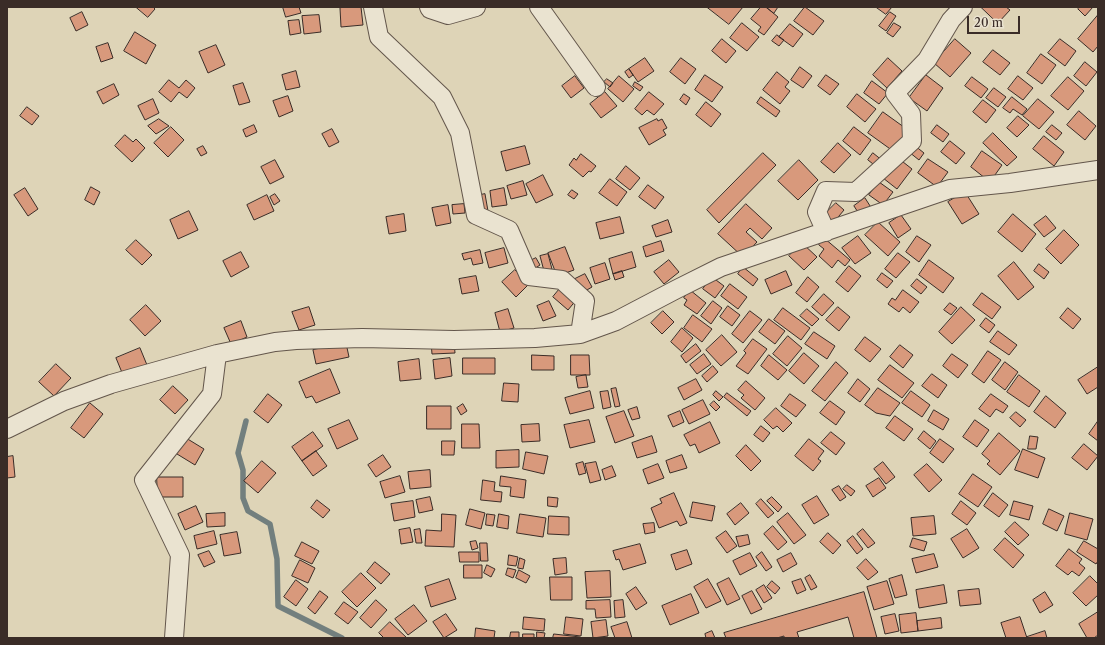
<!DOCTYPE html>
<style>
body{margin:0}
#map{position:relative;width:1105px;height:645px;overflow:hidden;background:#ded4b7;font-family:"Libre Caslon Text",serif}
canvas{display:block}
.frame{position:absolute;inset:0;border:8px solid #3a2c27;pointer-events:none}
.scale{position:absolute;left:967px;top:16px;width:53px;height:18px;box-sizing:border-box;border:2px solid #3a2c27;border-top:0;padding-left:5px;font-size:12px;line-height:14px;white-space:nowrap;color:#3a2c27;-webkit-text-stroke:3px #eae3d0;paint-order:stroke}
</style>
<div id="map">
<canvas width="1105" height="645"></canvas>
<div class="frame"></div>
<div class="scale">20 m</div>
</div>
<script>
const context = document.querySelector('canvas').getContext('2d');
context.lineJoin = 'round';
function trace(path, color, width, dash) { context.strokeStyle = color; context.lineWidth = width; context.lineCap = dash ? 'butt' : 'round'; context.setLineDash(dash || []); context.stroke(path); }
function fill(path, color) { context.fillStyle = color; context.fill(path, 'evenodd'); }
trace(new Path2D(`
 M 246,421 L 238,453 L 243,470 L 243,498 L 248,511 L 270,524 L 277,559 L 278,606 L 342,638`), '#727f7e', 5.5);
const building = new Path2D(`
 M 136,7 L 153,7 L 155,9 L 148,17 Z
 M 283,7 L 299,7 L 301,13 L 286,17 Z
 M 361,7 L 363,25 L 341,27 L 340,8 Z
 M 707,7 L 743,7 L 729,24 Z
 M 761,7 L 766,7 L 778,17 L 764,35 L 758,31 L 761,27 L 751,19 Z
 M 766,7 L 778,7 L 774,13 Z
 M 805,7 L 824,21 L 813,35 L 794,21 Z
 M 876,7 L 892,7 L 886,14 Z
 M 981,7 L 1006,7 L 1010,10 L 998,23 Z
 M 1080,7 L 1093,7 L 1085,16 L 1078,9 Z
 M 82,12 L 88,25 L 76,31 L 70,18 Z
 M 890,12 L 896,16 L 886,31 L 879,26 Z
 M 319,15 L 321,32 L 304,34 L 302,16 Z
 M 1098,15 L 1098,46 L 1093,52 L 1078,39 Z
 M 299,20 L 301,33 L 290,35 L 288,21 Z
 M 742,23 L 759,37 L 747,51 L 730,38 Z
 M 894,23 L 901,27 L 893,37 L 887,33 Z
 M 790,24 L 803,34 L 793,47 L 779,37 Z
 M 135,32 L 156,45 L 146,64 L 124,51 Z
 M 777,35 L 784,40 L 779,46 L 772,41 Z
 M 722,39 L 736,51 L 726,63 L 712,51 Z
 M 955,39 L 971,53 L 950,77 L 934,63 Z
 M 1060,39 L 1076,51 L 1065,66 L 1048,53 Z
 M 108,43 L 113,58 L 101,62 L 96,47 Z
 M 216,45 L 225,65 L 208,73 L 199,52 Z
 M 993,50 L 1010,63 L 1000,75 L 983,62 Z
 M 1041,54 L 1056,65 L 1042,84 L 1027,73 Z
 M 645,58 L 654,71 L 638,82 L 629,69 Z
 M 681,58 L 696,69 L 685,84 L 670,72 Z
 M 888,58 L 902,71 L 887,88 L 873,75 Z
 M 1085,62 L 1097,72 L 1086,86 L 1074,76 Z
 M 800,67 L 812,76 L 803,88 L 791,80 Z
 M 629,69 L 633,75 L 629,78 L 625,72 Z
 M 296,71 L 300,87 L 286,90 L 282,75 Z
 M 777,72 L 789,82 L 785,87 L 790,91 L 780,104 L 763,90 Z
 M 705,75 L 723,87 L 712,102 L 695,90 Z
 M 826,75 L 839,84 L 830,95 L 818,86 Z
 M 926,75 L 943,88 L 927,111 L 909,98 Z
 M 575,76 L 584,88 L 571,98 L 562,86 Z
 M 619,76 L 634,89 L 623,102 L 608,89 Z
 M 1018,76 L 1033,88 L 1023,100 L 1008,89 Z
 M 972,77 L 988,89 L 981,98 L 965,86 Z
 M 1068,77 L 1084,91 L 1068,110 L 1051,96 Z
 M 607,79 L 613,83 L 610,87 L 604,82 Z
 M 169,80 L 179,88 L 186,80 L 195,88 L 187,98 L 179,92 L 171,102 L 159,92 Z
 M 872,81 L 888,93 L 879,104 L 864,93 Z
 M 635,82 L 643,87 L 640,91 L 633,86 Z
 M 243,83 L 250,102 L 239,105 L 233,86 Z
 M 114,84 L 119,95 L 103,104 L 97,92 Z
 M 994,88 L 1006,97 L 998,107 L 986,98 Z
 M 605,92 L 617,106 L 601,118 L 590,104 Z
 M 649,92 L 664,104 L 654,115 L 647,110 L 642,115 L 635,109 Z
 M 684,94 L 690,98 L 686,105 L 680,100 Z
 M 857,94 L 876,109 L 865,122 L 847,107 Z
 M 288,96 L 293,111 L 279,117 L 273,101 Z
 M 761,97 L 780,111 L 776,117 L 757,103 Z
 M 1012,97 L 1027,109 L 1022,115 L 1013,109 L 1010,113 L 1003,108 Z
 M 153,99 L 159,113 L 145,120 L 138,106 Z
 M 1038,99 L 1054,112 L 1039,129 L 1023,116 Z
 M 983,100 L 996,110 L 986,123 L 973,112 Z
 M 706,102 L 721,114 L 711,127 L 696,115 Z
 M 27,107 L 39,116 L 32,125 L 20,116 Z
 M 1079,111 L 1096,126 L 1085,140 L 1067,125 Z
 M 883,112 L 908,130 L 893,151 L 868,133 Z
 M 1018,116 L 1029,125 L 1017,137 L 1007,128 Z
 M 159,119 L 169,126 L 156,134 L 148,126 Z
 M 657,119 L 658,121 L 662,119 L 667,128 L 663,130 L 666,135 L 649,145 L 639,128 Z
 M 254,125 L 257,132 L 246,137 L 243,130 Z
 M 937,125 L 949,134 L 943,142 L 931,133 Z
 M 1052,125 L 1062,133 L 1056,140 L 1046,132 Z
 M 171,127 L 184,140 L 168,157 L 154,143 Z
 M 854,127 L 871,140 L 860,155 L 843,141 Z
 M 332,129 L 339,142 L 329,147 L 322,134 Z
 M 993,133 L 1017,157 L 1007,166 L 983,143 Z
 M 125,135 L 133,142 L 136,139 L 145,148 L 132,162 L 115,146 Z
 M 1044,136 L 1064,152 L 1054,166 L 1033,149 Z
 M 950,141 L 965,153 L 956,164 L 941,152 Z
 M 838,143 L 851,155 L 834,173 L 821,162 Z
 M 914,145 L 924,153 L 919,160 L 909,152 Z
 M 203,146 L 207,153 L 201,156 L 197,149 Z
 M 525,146 L 530,164 L 506,171 L 501,152 Z
 M 982,151 L 1002,165 L 990,182 L 971,167 Z
 M 763,153 L 776,165 L 719,223 L 707,210 Z
 M 873,153 L 883,161 L 878,168 L 868,160 Z
 M 581,154 L 596,166 L 591,172 L 589,171 L 583,177 L 569,165 L 574,158 L 576,160 Z
 M 898,158 L 912,169 L 897,189 L 883,178 Z
 M 928,159 L 948,172 L 937,187 L 918,173 Z
 M 275,160 L 284,177 L 270,184 L 261,167 Z
 M 799,160 L 818,180 L 798,200 L 778,181 Z
 M 626,166 L 640,178 L 630,190 L 616,179 Z
 M 543,175 L 553,195 L 536,203 L 526,184 Z
 M 610,179 L 627,192 L 617,206 L 599,193 Z
 M 523,181 L 527,195 L 511,199 L 507,186 Z
 M 879,182 L 893,192 L 883,205 L 869,195 Z
 M 648,185 L 664,197 L 655,209 L 639,197 Z
 M 91,187 L 100,192 L 94,205 L 85,200 Z
 M 25,188 L 38,209 L 28,216 L 14,195 Z
 M 504,188 L 507,205 L 492,207 L 490,191 Z
 M 572,190 L 578,194 L 574,199 L 568,195 Z
 M 965,192 L 979,214 L 962,224 L 948,202 Z
 M 275,194 L 280,201 L 274,205 L 270,197 Z
 M 485,194 L 488,211 L 480,212 L 476,196 Z
 M 267,195 L 274,211 L 254,220 L 247,205 Z
 M 865,198 L 872,209 L 861,217 L 854,206 Z
 M 836,203 L 844,210 L 834,222 L 825,214 Z
 M 464,204 L 465,213 L 453,214 L 452,205 Z
 M 746,204 L 772,228 L 762,239 L 750,228 L 746,232 L 757,242 L 743,257 L 718,234 Z
 M 448,205 L 451,223 L 436,226 L 432,208 Z
 M 189,211 L 198,230 L 178,239 L 170,220 Z
 M 404,214 L 406,231 L 389,234 L 386,217 Z
 M 1013,214 L 1036,234 L 1022,252 L 998,232 Z
 M 901,215 L 911,229 L 898,238 L 889,223 Z
 M 1046,216 L 1056,228 L 1044,237 L 1034,225 Z
 M 620,217 L 624,233 L 600,239 L 596,223 Z
 M 668,220 L 672,232 L 656,237 L 652,226 Z
 M 878,222 L 900,242 L 888,256 L 865,235 Z
 M 1064,230 L 1079,245 L 1061,264 L 1046,249 Z
 M 858,236 L 871,253 L 855,264 L 842,248 Z
 M 917,236 L 931,245 L 919,262 L 906,252 Z
 M 824,238 L 850,260 L 845,266 L 838,260 L 832,268 L 819,256 L 824,249 L 819,245 Z
 M 136,240 L 152,255 L 142,265 L 126,250 Z
 M 661,241 L 664,251 L 646,257 L 643,247 Z
 M 802,243 L 817,257 L 804,270 L 789,256 Z
 M 565,247 L 574,270 L 557,276 L 548,253 Z
 M 504,248 L 508,263 L 489,268 L 485,253 Z
 M 480,250 L 483,263 L 473,265 L 471,258 L 464,260 L 462,254 Z
 M 241,252 L 249,267 L 231,277 L 223,261 Z
 M 632,252 L 636,267 L 613,274 L 609,259 Z
 M 898,253 L 910,262 L 896,278 L 885,269 Z
 M 548,254 L 552,269 L 544,271 L 540,256 Z
 M 536,258 L 540,265 L 534,269 L 530,261 Z
 M 669,260 L 679,272 L 664,284 L 654,272 Z
 M 929,260 L 954,278 L 943,293 L 919,275 Z
 M 1014,262 L 1034,287 L 1018,300 L 998,276 Z
 M 605,263 L 610,279 L 595,284 L 590,268 Z
 M 1039,264 L 1049,272 L 1044,279 L 1034,271 Z
 M 849,266 L 861,276 L 848,292 L 836,282 Z
 M 743,267 L 758,279 L 753,286 L 738,274 Z
 M 515,270 L 529,284 L 516,297 L 502,282 Z
 M 622,271 L 624,277 L 615,280 L 613,274 Z
 M 786,271 L 792,285 L 771,294 L 765,280 Z
 M 882,273 L 893,281 L 887,288 L 877,280 Z
 M 585,274 L 592,287 L 580,294 L 573,280 Z
 M 476,276 L 479,291 L 462,294 L 459,279 Z
 M 712,277 L 724,286 L 715,298 L 703,289 Z
 M 808,277 L 819,287 L 807,302 L 796,293 Z
 M 917,279 L 927,287 L 921,294 L 911,286 Z
 M 730,284 L 747,297 L 738,309 L 721,296 Z
 M 562,286 L 577,299 L 568,310 L 553,297 Z
 M 690,290 L 706,303 L 697,314 L 684,305 L 687,300 L 684,298 Z
 M 903,290 L 919,302 L 910,313 L 903,307 L 899,312 L 888,304 L 892,298 L 895,300 Z
 M 982,293 L 1001,307 L 992,319 L 973,305 Z
 M 824,294 L 834,303 L 822,316 L 812,307 Z
 M 549,301 L 556,316 L 543,321 L 537,306 Z
 M 713,301 L 722,308 L 711,324 L 701,316 Z
 M 950,303 L 957,308 L 951,315 L 944,310 Z
 M 146,305 L 161,321 L 145,336 L 130,320 Z
 M 728,306 L 740,315 L 732,326 L 720,317 Z
 M 309,307 L 315,325 L 299,330 L 292,312 Z
 M 838,307 L 850,317 L 839,331 L 826,320 Z
 M 961,307 L 975,320 L 952,344 L 939,332 Z
 M 783,308 L 810,328 L 801,340 L 774,320 Z
 M 1068,308 L 1081,319 L 1073,329 L 1060,318 Z
 M 508,309 L 514,328 L 500,332 L 495,313 Z
 M 807,309 L 819,319 L 812,326 L 800,316 Z
 M 663,311 L 674,322 L 662,334 L 651,323 Z
 M 750,311 L 762,320 L 743,343 L 732,334 Z
 M 693,315 L 712,329 L 702,342 L 684,328 Z
 M 986,318 L 995,325 L 989,333 L 980,326 Z
 M 769,319 L 785,331 L 775,344 L 759,332 Z
 M 241,321 L 247,337 L 231,344 L 224,328 Z
 M 682,328 L 693,338 L 682,352 L 671,342 Z
 M 998,331 L 1017,345 L 1009,355 L 990,342 Z
 M 814,332 L 835,346 L 827,359 L 805,344 Z
 M 722,335 L 737,352 L 721,366 L 706,350 Z
 M 788,336 L 802,348 L 787,366 L 773,354 Z
 M 865,337 L 881,349 L 870,362 L 855,350 Z
 M 753,339 L 767,349 L 748,374 L 736,366 L 746,353 L 744,351 Z
 M 454,341 L 455,353 L 432,354 L 431,342 Z
 M 346,343 L 349,357 L 316,364 L 313,350 Z
 M 696,344 L 701,351 L 686,363 L 681,356 Z
 M 900,345 L 913,355 L 903,368 L 890,357 Z
 M 140,348 L 147,365 L 123,375 L 116,358 Z
 M 988,351 L 1001,360 L 984,383 L 972,374 Z
 M 804,353 L 819,366 L 804,384 L 789,371 Z
 M 704,354 L 711,364 L 697,374 L 690,365 Z
 M 952,354 L 968,365 L 958,378 L 943,366 Z
 M 532,355 L 554,356 L 554,370 L 532,370 Z
 M 571,355 L 589,355 L 590,375 L 571,375 Z
 M 769,355 L 787,370 L 778,380 L 761,366 Z
 M 450,358 L 452,376 L 435,379 L 433,360 Z
 M 463,358 L 495,358 L 495,374 L 463,374 Z
 M 419,359 L 421,379 L 400,381 L 398,362 Z
 M 836,362 L 848,373 L 825,401 L 812,391 Z
 M 1005,362 L 1018,372 L 1005,390 L 992,380 Z
 M 56,364 L 71,378 L 54,396 L 39,382 Z
 M 890,365 L 914,383 L 902,398 L 878,380 Z
 M 713,366 L 718,372 L 707,382 L 702,376 Z
 M 1098,367 L 1098,387 L 1087,394 L 1078,380 Z
 M 330,369 L 340,393 L 316,403 L 312,396 L 306,398 L 299,382 Z
 M 932,374 L 947,385 L 938,398 L 922,386 Z
 M 586,375 L 588,387 L 578,388 L 576,377 Z
 M 1019,375 L 1040,391 L 1029,407 L 1007,392 Z
 M 696,379 L 702,390 L 684,400 L 678,388 Z
 M 858,379 L 870,389 L 860,402 L 848,393 Z
 M 746,381 L 765,398 L 755,410 L 741,398 L 744,395 L 738,390 Z
 M 504,383 L 519,384 L 518,402 L 502,401 Z
 M 173,386 L 188,400 L 175,414 L 160,400 Z
 M 616,388 L 620,406 L 615,407 L 611,389 Z
 M 878,388 L 900,403 L 890,416 L 876,413 L 865,405 Z
 M 590,391 L 594,408 L 570,414 L 565,398 Z
 M 608,391 L 611,407 L 603,409 L 600,392 Z
 M 716,391 L 723,397 L 719,401 L 713,395 Z
 M 911,391 L 930,405 L 922,417 L 902,403 Z
 M 727,393 L 751,411 L 747,416 L 724,397 Z
 M 268,394 L 282,405 L 268,423 L 254,412 Z
 M 790,394 L 806,405 L 796,417 L 781,406 Z
 M 991,394 L 1008,406 L 1003,413 L 996,409 L 990,417 L 979,409 Z
 M 1046,396 L 1066,413 L 1055,428 L 1034,412 Z
 M 703,400 L 710,414 L 689,424 L 682,410 Z
 M 714,401 L 720,407 L 716,411 L 710,405 Z
 M 830,401 L 845,412 L 836,425 L 820,413 Z
 M 90,403 L 103,414 L 84,438 L 71,428 Z
 M 463,404 L 467,411 L 461,415 L 457,408 Z
 M 427,406 L 451,406 L 451,429 L 427,429 Z
 M 637,407 L 640,418 L 632,420 L 628,410 Z
 M 776,408 L 792,423 L 783,432 L 777,426 L 773,429 L 764,420 Z
 M 934,410 L 949,419 L 943,430 L 928,421 Z
 M 624,411 L 634,436 L 615,443 L 606,417 Z
 M 680,411 L 684,422 L 673,427 L 668,416 Z
 M 1016,412 L 1026,420 L 1020,427 L 1010,418 Z
 M 895,416 L 913,429 L 904,441 L 886,428 Z
 M 349,420 L 358,439 L 337,449 L 328,429 Z
 M 589,420 L 595,442 L 570,448 L 564,425 Z
 M 975,420 L 989,430 L 977,447 L 963,437 Z
 M 1098,421 L 1098,441 L 1089,434 Z
 M 710,422 L 720,443 L 699,453 L 695,444 L 690,446 L 684,435 Z
 M 462,424 L 479,424 L 480,448 L 462,448 Z
 M 539,424 L 540,441 L 522,442 L 521,425 Z
 M 761,426 L 770,433 L 763,442 L 754,435 Z
 M 924,431 L 936,441 L 930,449 L 918,439 Z
 M 313,432 L 323,446 L 302,461 L 292,447 Z
 M 831,432 L 845,443 L 836,455 L 821,443 Z
 M 999,433 L 1020,451 L 1000,475 L 987,464 L 990,461 L 982,454 Z
 M 652,436 L 657,452 L 637,458 L 632,443 Z
 M 1030,436 L 1038,437 L 1036,449 L 1028,449 Z
 M 186,438 L 204,449 L 195,465 L 177,454 Z
 M 809,439 L 824,451 L 818,459 L 821,461 L 813,471 L 795,456 Z
 M 940,439 L 954,449 L 943,463 L 930,453 Z
 M 442,441 L 455,441 L 454,455 L 442,455 Z
 M 1084,444 L 1098,456 L 1087,470 L 1072,458 Z
 M 746,445 L 761,461 L 751,471 L 736,456 Z
 M 1023,449 L 1045,458 L 1038,478 L 1015,470 Z
 M 519,450 L 519,467 L 496,468 L 496,451 Z
 M 316,451 L 327,466 L 313,476 L 302,461 Z
 M 526,452 L 548,456 L 544,474 L 523,469 Z
 M 383,455 L 391,467 L 376,477 L 368,465 Z
 M 682,455 L 687,468 L 670,473 L 666,461 Z
 M 13,456 L 15,477 L 7,478 L 7,457 Z
 M 262,461 L 276,473 L 258,493 L 244,481 Z
 M 583,462 L 586,473 L 579,475 L 576,464 Z
 M 596,462 L 601,480 L 590,483 L 585,464 Z
 M 883,462 L 895,477 L 886,484 L 874,469 Z
 M 658,464 L 664,478 L 648,484 L 643,470 Z
 M 927,464 L 942,480 L 929,492 L 914,475 Z
 M 612,466 L 616,476 L 605,480 L 602,470 Z
 M 430,470 L 431,487 L 410,489 L 408,472 Z
 M 973,474 L 992,487 L 978,507 L 959,494 Z
 M 400,476 L 405,492 L 385,498 L 380,482 Z
 M 501,476 L 526,480 L 524,498 L 510,496 L 511,487 L 500,486 Z
 M 157,477 L 183,477 L 183,497 L 158,497 Z
 M 879,478 L 886,488 L 873,497 L 866,486 Z
 M 483,480 L 495,482 L 494,491 L 502,492 L 501,502 L 481,500 Z
 M 847,485 L 855,491 L 851,496 L 843,489 Z
 M 839,486 L 846,497 L 840,501 L 832,490 Z
 M 674,493 L 687,523 L 680,526 L 677,521 L 659,528 L 651,508 L 662,503 L 660,499 Z
 M 993,493 L 1008,505 L 999,517 L 984,506 Z
 M 817,496 L 829,515 L 814,524 L 802,505 Z
 M 430,497 L 433,510 L 419,513 L 416,500 Z
 M 548,497 L 558,498 L 557,507 L 548,506 Z
 M 772,497 L 782,507 L 778,512 L 767,501 Z
 M 761,499 L 774,513 L 768,518 L 756,504 Z
 M 317,500 L 330,510 L 323,518 L 311,508 Z
 M 413,501 L 415,517 L 394,521 L 391,504 Z
 M 961,501 L 976,513 L 967,525 L 952,514 Z
 M 1014,501 L 1033,506 L 1029,520 L 1010,515 Z
 M 693,502 L 715,506 L 712,521 L 690,517 Z
 M 741,503 L 749,513 L 735,525 L 727,514 Z
 M 196,506 L 203,522 L 185,530 L 178,514 Z
 M 470,509 L 485,513 L 481,529 L 466,525 Z
 M 1049,509 L 1064,516 L 1057,531 L 1043,524 Z
 M 225,513 L 225,526 L 207,527 L 206,514 Z
 M 788,513 L 806,535 L 794,544 L 777,522 Z
 M 1070,513 L 1093,519 L 1087,540 L 1065,534 Z
 M 442,514 L 456,515 L 454,547 L 425,546 L 426,530 L 441,531 Z
 M 487,514 L 495,515 L 493,526 L 486,525 Z
 M 499,514 L 509,516 L 508,529 L 497,527 Z
 M 520,514 L 546,518 L 543,537 L 517,533 Z
 M 549,516 L 569,517 L 569,535 L 548,534 Z
 M 934,516 L 936,534 L 913,536 L 911,518 Z
 M 1015,522 L 1029,535 L 1018,545 L 1005,532 Z
 M 654,523 L 655,532 L 645,534 L 643,524 Z
 M 773,526 L 787,542 L 778,550 L 764,534 Z
 M 410,528 L 413,542 L 401,544 L 399,530 Z
 M 420,529 L 422,543 L 416,543 L 414,530 Z
 M 863,529 L 875,543 L 868,548 L 857,534 Z
 M 967,529 L 979,548 L 963,558 L 951,539 Z
 M 214,531 L 217,544 L 197,549 L 194,536 Z
 M 726,531 L 737,546 L 727,553 L 716,538 Z
 M 237,532 L 241,553 L 224,556 L 220,535 Z
 M 828,533 L 841,545 L 833,554 L 820,542 Z
 M 748,535 L 750,544 L 739,547 L 736,537 Z
 M 853,536 L 863,549 L 857,554 L 847,541 Z
 M 913,538 L 927,542 L 924,551 L 910,547 Z
 M 1005,538 L 1024,555 L 1013,568 L 994,550 Z
 M 476,541 L 478,548 L 472,550 L 470,542 Z
 M 1084,541 L 1098,549 L 1098,561 L 1096,564 L 1077,552 Z
 M 302,542 L 319,551 L 312,564 L 295,556 Z
 M 480,543 L 487,543 L 488,561 L 481,561 Z
 M 640,544 L 646,563 L 623,570 L 619,559 L 616,560 L 613,551 Z
 M 1069,549 L 1082,559 L 1079,563 L 1085,568 L 1079,576 L 1072,571 L 1068,575 L 1056,566 Z
 M 687,550 L 692,564 L 676,570 L 671,555 Z
 M 209,551 L 215,562 L 204,567 L 198,555 Z
 M 459,552 L 479,552 L 479,562 L 460,562 Z
 M 762,552 L 772,567 L 766,571 L 756,557 Z
 M 750,553 L 757,566 L 740,575 L 733,561 Z
 M 791,553 L 797,564 L 783,572 L 777,560 Z
 M 934,554 L 938,567 L 916,573 L 912,559 Z
 M 509,555 L 518,557 L 516,566 L 508,565 Z
 M 520,558 L 525,560 L 523,569 L 518,568 Z
 M 566,558 L 567,573 L 555,575 L 553,559 Z
 M 866,559 L 878,572 L 868,580 L 857,568 Z
 M 300,560 L 315,568 L 308,583 L 292,576 Z
 M 375,562 L 390,574 L 381,584 L 367,572 Z
 M 464,565 L 482,565 L 482,578 L 464,578 Z
 M 487,565 L 495,569 L 491,577 L 484,573 Z
 M 508,568 L 516,570 L 513,578 L 506,575 Z
 M 519,570 L 530,576 L 526,583 L 516,578 Z
 M 610,571 L 611,597 L 587,598 L 585,572 Z
 M 361,573 L 376,588 L 357,607 L 342,592 Z
 M 810,575 L 817,587 L 811,590 L 805,578 Z
 M 902,575 L 907,595 L 895,598 L 889,579 Z
 M 1090,576 L 1098,584 L 1098,595 L 1086,606 L 1073,593 Z
 M 550,577 L 572,577 L 572,600 L 551,600 Z
 M 729,578 L 740,599 L 727,605 L 717,584 Z
 M 449,579 L 456,599 L 431,607 L 425,587 Z
 M 708,579 L 721,601 L 706,608 L 694,587 Z
 M 801,579 L 806,590 L 797,594 L 792,582 Z
 M 296,580 L 308,589 L 296,606 L 284,597 Z
 M 772,581 L 780,588 L 775,594 L 767,587 Z
 M 887,581 L 894,604 L 874,610 L 867,587 Z
 M 764,585 L 772,598 L 764,603 L 756,590 Z
 M 944,585 L 947,603 L 919,608 L 916,590 Z
 M 636,587 L 647,603 L 636,610 L 626,594 Z
 M 979,589 L 981,604 L 960,606 L 958,591 Z
 M 320,591 L 328,597 L 315,614 L 308,608 Z
 M 752,591 L 762,609 L 751,614 L 742,596 Z
 M 864,592 L 877,638 L 854,638 L 848,617 L 797,632 L 799,638 L 784,638 L 784,636 L 777,638 L 726,638 L 724,633 Z
 M 1045,592 L 1053,605 L 1040,613 L 1033,600 Z
 M 691,594 L 699,613 L 670,625 L 662,606 Z
 M 376,600 L 387,610 L 371,628 L 360,618 Z
 M 610,600 L 611,617 L 596,618 L 595,609 L 586,609 L 586,601 Z
 M 623,600 L 625,617 L 615,618 L 614,601 Z
 M 344,602 L 358,612 L 348,624 L 335,614 Z
 M 414,605 L 427,621 L 408,635 L 395,619 Z
 M 1098,612 L 1098,635 L 1094,638 L 1087,638 L 1079,624 Z
 M 916,613 L 918,631 L 901,633 L 899,615 Z
 M 446,614 L 457,630 L 444,638 L 433,622 Z
 M 895,614 L 899,631 L 885,634 L 881,617 Z
 M 524,617 L 545,619 L 544,631 L 523,629 Z
 M 566,617 L 583,619 L 581,636 L 564,634 Z
 M 1020,617 L 1027,638 L 1006,638 L 1001,623 Z
 M 941,618 L 942,628 L 918,631 L 917,621 Z
 M 606,620 L 608,636 L 593,638 L 591,622 Z
 M 390,622 L 407,638 L 384,638 L 379,633 Z
 M 627,622 L 632,638 L 615,638 L 611,627 Z
 M 476,628 L 495,631 L 494,638 L 475,638 Z
 M 712,631 L 715,638 L 706,638 L 705,634 Z
 M 1045,631 L 1047,638 L 1027,638 L 1027,637 Z
 M 511,632 L 519,632 L 519,638 L 510,638 Z
 M 537,632 L 545,633 L 544,638 L 537,638 Z
 M 523,634 L 534,634 L 534,638 L 523,638 Z
 M 554,634 L 580,637 L 580,638 L 553,638 Z`);
fill(building, '#d8997c');
trace(building, '#3a2c27', 1);
const street = new Path2D(`
 M 373,7 L 379,37 L 442,97 L 460,133 L 476,215 L 509,230 L 529,276 L 562,280 L 585,301 L 580,334
 M 429,7 L 430,9 L 448,15 L 476,7
 M 539,7 L 596,87
 M 826,232 L 817,212 L 826,191 L 856,192 L 912,141 L 911,114 L 895,93 L 927,60 L 951,20 L 963,7
 M 7,429 L 64,401 L 111,384 L 217,354 L 275,342 L 296,340 L 362,338 L 454,340 L 535,338 L 580,334 L 616,321 L 677,289 L 721,267 L 950,189 L 1010,183 L 1098,170
 M 174,638 L 180,555 L 144,480 L 212,394 L 217,354`);
trace(street, '#63564b', 20);
trace(street, '#eae3d0', 18);
</script>
